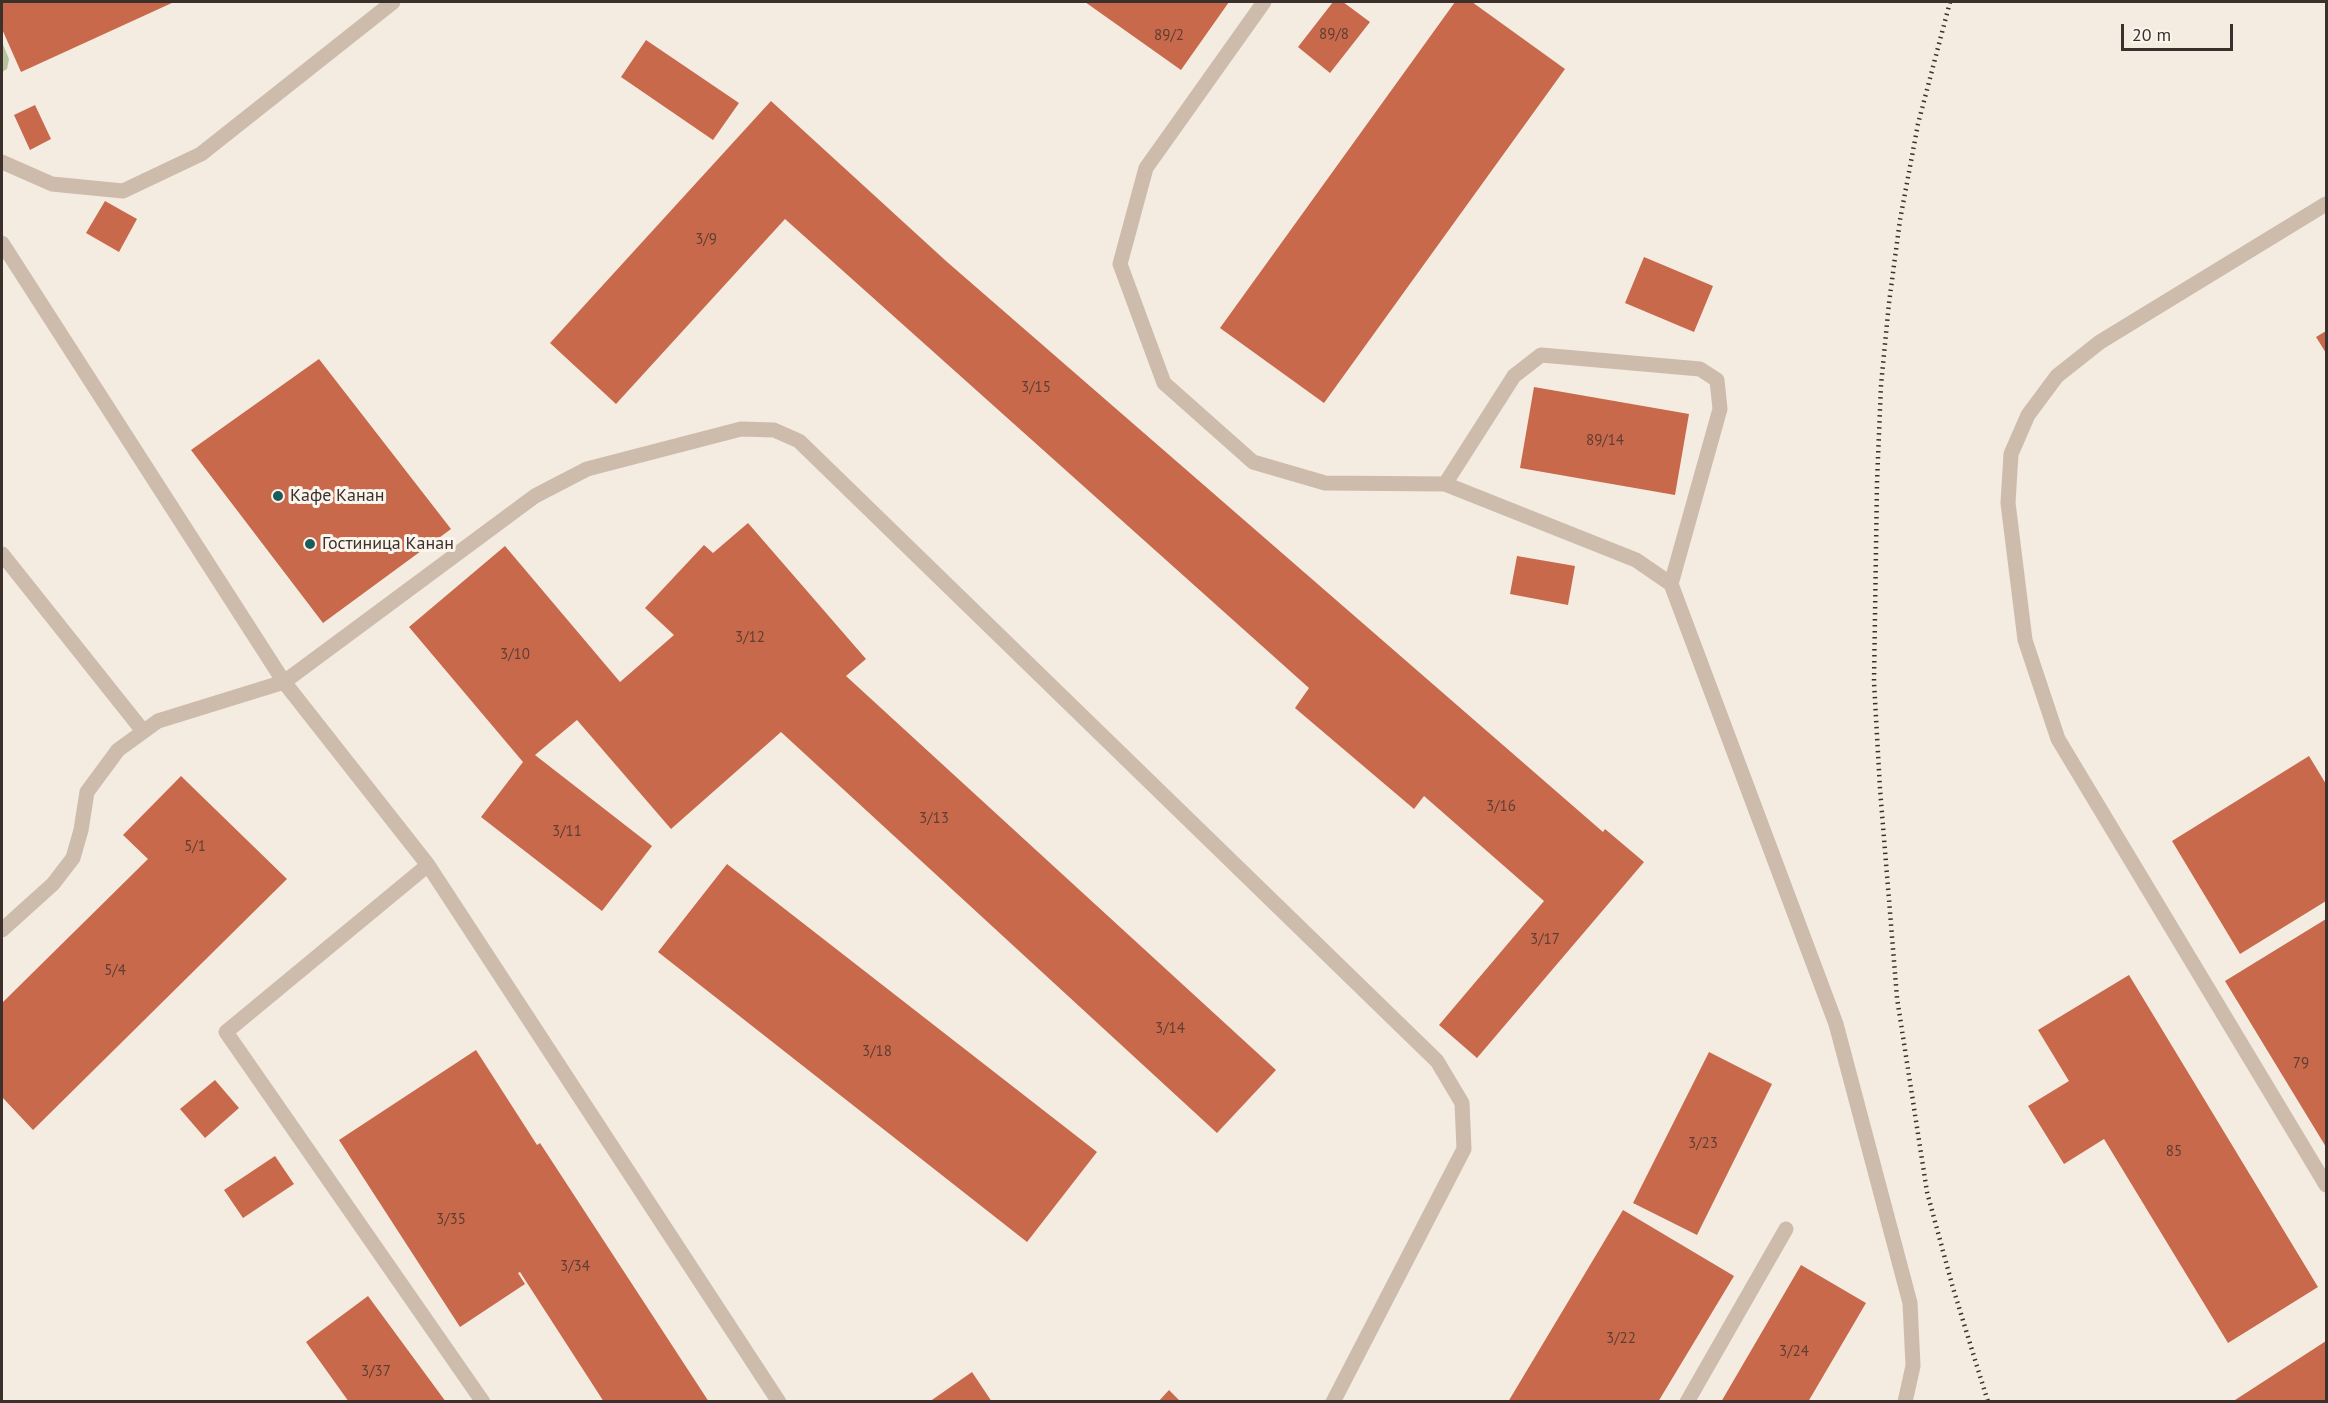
<!DOCTYPE html>
<meta charset="utf-8">
<style>
body{margin:0}
#map{position:relative;width:2328px;height:1403px;overflow:hidden;background:#f4ebe1;font-family:"PT Sans",sans-serif}
canvas{display:block}
.frame{position:absolute;inset:0;border:3px solid #3b302b;pointer-events:none}
.scale{position:absolute;left:2121px;top:24px;width:112px;height:27px;box-sizing:border-box;border:3px solid #3b302b;border-top:0;padding-left:8px;font-size:18px;line-height:21px;white-space:nowrap;color:#3b302b;-webkit-text-stroke:4px #fbf5ee;paint-order:stroke}
</style>
<div id="map">
<canvas width="2328" height="1403"></canvas>
<div class="frame"></div>
<div class="scale">20 m</div>
</div>
<script>
const context = document.querySelector('canvas').getContext('2d');
context.lineJoin = 'round';
function fill(path, color) { context.fillStyle = color; context.fill(path, 'evenodd'); }
function trace(path, color, width, dash) { context.strokeStyle = color; context.lineWidth = width; context.lineCap = dash ? 'butt' : 'round'; context.setLineDash(dash || []); context.stroke(path); }
function write(font, color, halo, rows, align = 'center') {
  context.font = font + ' "PT Sans",sans-serif'; context.lineWidth = 6; context.setLineDash([]); context.textBaseline = 'middle'; context.strokeStyle = halo; context.fillStyle = color; for (const [text, x, y, turn = 0] of rows) {
    context.save(); context.translate(x, y); context.rotate((+turn || 0) * Math.PI / 180); context.textAlign = isNaN(turn) ? turn : align; if (halo) context.strokeText(text, 0, 0); context.fillText(text, 0, 0); context.restore();
  }
}
fill(new Path2D(`
 M 2,42 L 9,59 L 7,69 L 2,72 Z`), '#b8c4a0');
fill(new Path2D(`
 M 2,2 L 174,2 L 21,72 L 2,29 Z
 M 1085,2 L 1229,2 L 1181,70 Z
 M 1333,2 L 1343,2 L 1370,22 L 1330,73 L 1298,47 Z
 M 1455,2 L 1472,2 L 1565,69 L 1324,403 L 1220,328 Z
 M 646,40 L 739,103 L 713,140 L 621,77 Z
 M 771,101 L 946,261 L 1603,832 L 1605,829 L 1644,862 L 1477,1058 L 1439,1025 L 1544,901 L 1424,796 L 1414,809 L 1295,708 L 1309,688 L 785,219 L 616,404 L 550,343 Z
 M 35,105 L 51,139 L 30,150 L 14,115 Z
 M 105,201 L 137,219 L 119,252 L 86,233 Z
 M 1644,257 L 1713,286 L 1694,332 L 1625,303 Z
 M 2326,331 L 2326,353 L 2316,337 Z
 M 319,359 L 451,529 L 323,623 L 191,450 Z
 M 1534,387 L 1689,414 L 1675,495 L 1520,468 Z
 M 748,523 L 866,659 L 846,676 L 1276,1070 L 1217,1133 L 781,732 L 671,829 L 577,720 L 535,755 L 652,846 L 602,911 L 481,817 L 523,762 L 409,627 L 505,546 L 620,682 L 674,635 L 645,608 L 704,545 L 713,553 Z
 M 1517,556 L 1575,566 L 1568,605 L 1510,594 Z
 M 2309,756 L 2326,784 L 2326,901 L 2240,954 L 2172,841 Z
 M 181,776 L 287,879 L 33,1130 L 2,1097 L 2,1003 L 148,859 L 123,835 Z
 M 727,864 L 1097,1152 L 1027,1242 L 658,952 Z
 M 2326,919 L 2326,1147 L 2225,981 Z
 M 2129,975 L 2318,1287 L 2228,1343 L 2104,1139 L 2064,1164 L 2028,1106 L 2069,1081 L 2038,1030 Z
 M 476,1050 L 537,1145 L 540,1143 L 709,1402 L 604,1402 L 520,1272 L 518,1273 L 525,1284 L 460,1327 L 339,1140 Z
 M 1709,1052 L 1772,1084 L 1697,1235 L 1633,1203 Z
 M 215,1080 L 239,1108 L 205,1138 L 180,1109 Z
 M 275,1156 L 294,1184 L 243,1218 L 224,1190 Z
 M 1623,1210 L 1734,1276 L 1658,1402 L 1508,1402 Z
 M 1801,1265 L 1866,1303 L 1808,1402 L 1721,1402 Z
 M 368,1296 L 446,1402 L 349,1402 L 306,1342 Z
 M 2326,1341 L 2326,1402 L 2232,1402 Z
 M 972,1372 L 992,1402 L 929,1402 Z
 M 1169,1390 L 1181,1402 L 1158,1402 Z`), '#c8694b');
trace(new Path2D(`
 M 1264,2 L 1146,168 L 1120,264 L 1164,383 L 1253,462 L 1325,483 L 1445,484 L 1636,560 L 1671,584 L 1836,1024 L 1910,1303 L 1913,1366 L 1905,1402
 M 2,162 L 52,184 L 123,191 L 201,154 L 393,2
 M 2326,204 L 2100,342 L 2057,376 L 2028,415 L 2011,454 L 2008,503 L 2025,640 L 2058,739 L 2326,1185
 M 2,243 L 284,682 L 428,865 L 779,1402
 M 1445,484 L 1514,376 L 1541,355 L 1700,369 L 1717,380 L 1720,409 L 1671,584
 M 2,554 L 143,731
 M 428,865 L 226,1032 L 483,1402
 M 2,930 L 53,884 L 73,858 L 81,830 L 87,792 L 118,750 L 158,721 L 284,682 L 535,496 L 587,469 L 741,429 L 774,430 L 799,441 L 1437,1061 L 1462,1103 L 1464,1149 L 1333,1402
 M 1687,1402 L 1786,1229`), '#cdbbac', 15);
trace(new Path2D(`
 M 1950,2 L 1918,124 L 1900,220 L 1889,303 L 1881,385 L 1877,482 L 1874,682 L 1880,789 L 1897,998 L 1927,1192 L 1953,1288 L 1988,1402`), '#3b302b', 4.5, [1.5, 4.5]);
for (const [x, y, r, color] of [
 [278,496,6,"#1f5a5e"],
 [310,544,6,"#1f5a5e"]
]) { const dot = new Path2D(); dot.arc(x, y, r, 0, 2 * Math.PI); context.fillStyle = color; context.fill(dot); trace(dot, '#fbf5ee', 2); }
write('15px', '#5e3e33', null, [
 ["89/8",1334,35],
 ["89/2",1169,36],
 ["3/9",706,240],
 ["3/15",1036,388],
 ["89/14",1605,441],
 ["3/12",750,638],
 ["3/10",515,655],
 ["3/16",1501,807],
 ["3/13",934,819],
 ["3/11",567,832],
 ["5/1",195,847],
 ["3/17",1545,940],
 ["5/4",115,971],
 ["3/14",1170,1029],
 ["3/18",877,1052],
 ["79",2301,1064],
 ["3/23",1703,1144],
 ["85",2174,1152],
 ["3/35",451,1220],
 ["3/34",575,1267],
 ["3/22",1621,1339],
 ["3/24",1794,1352],
 ["3/37",376,1372]
]);
write('18px', '#3b302b', '#fbf5ee', [
 ["Кафе Канан",290,496],
 ["Гостиница Канан",322,544]
], 'left');
</script>
